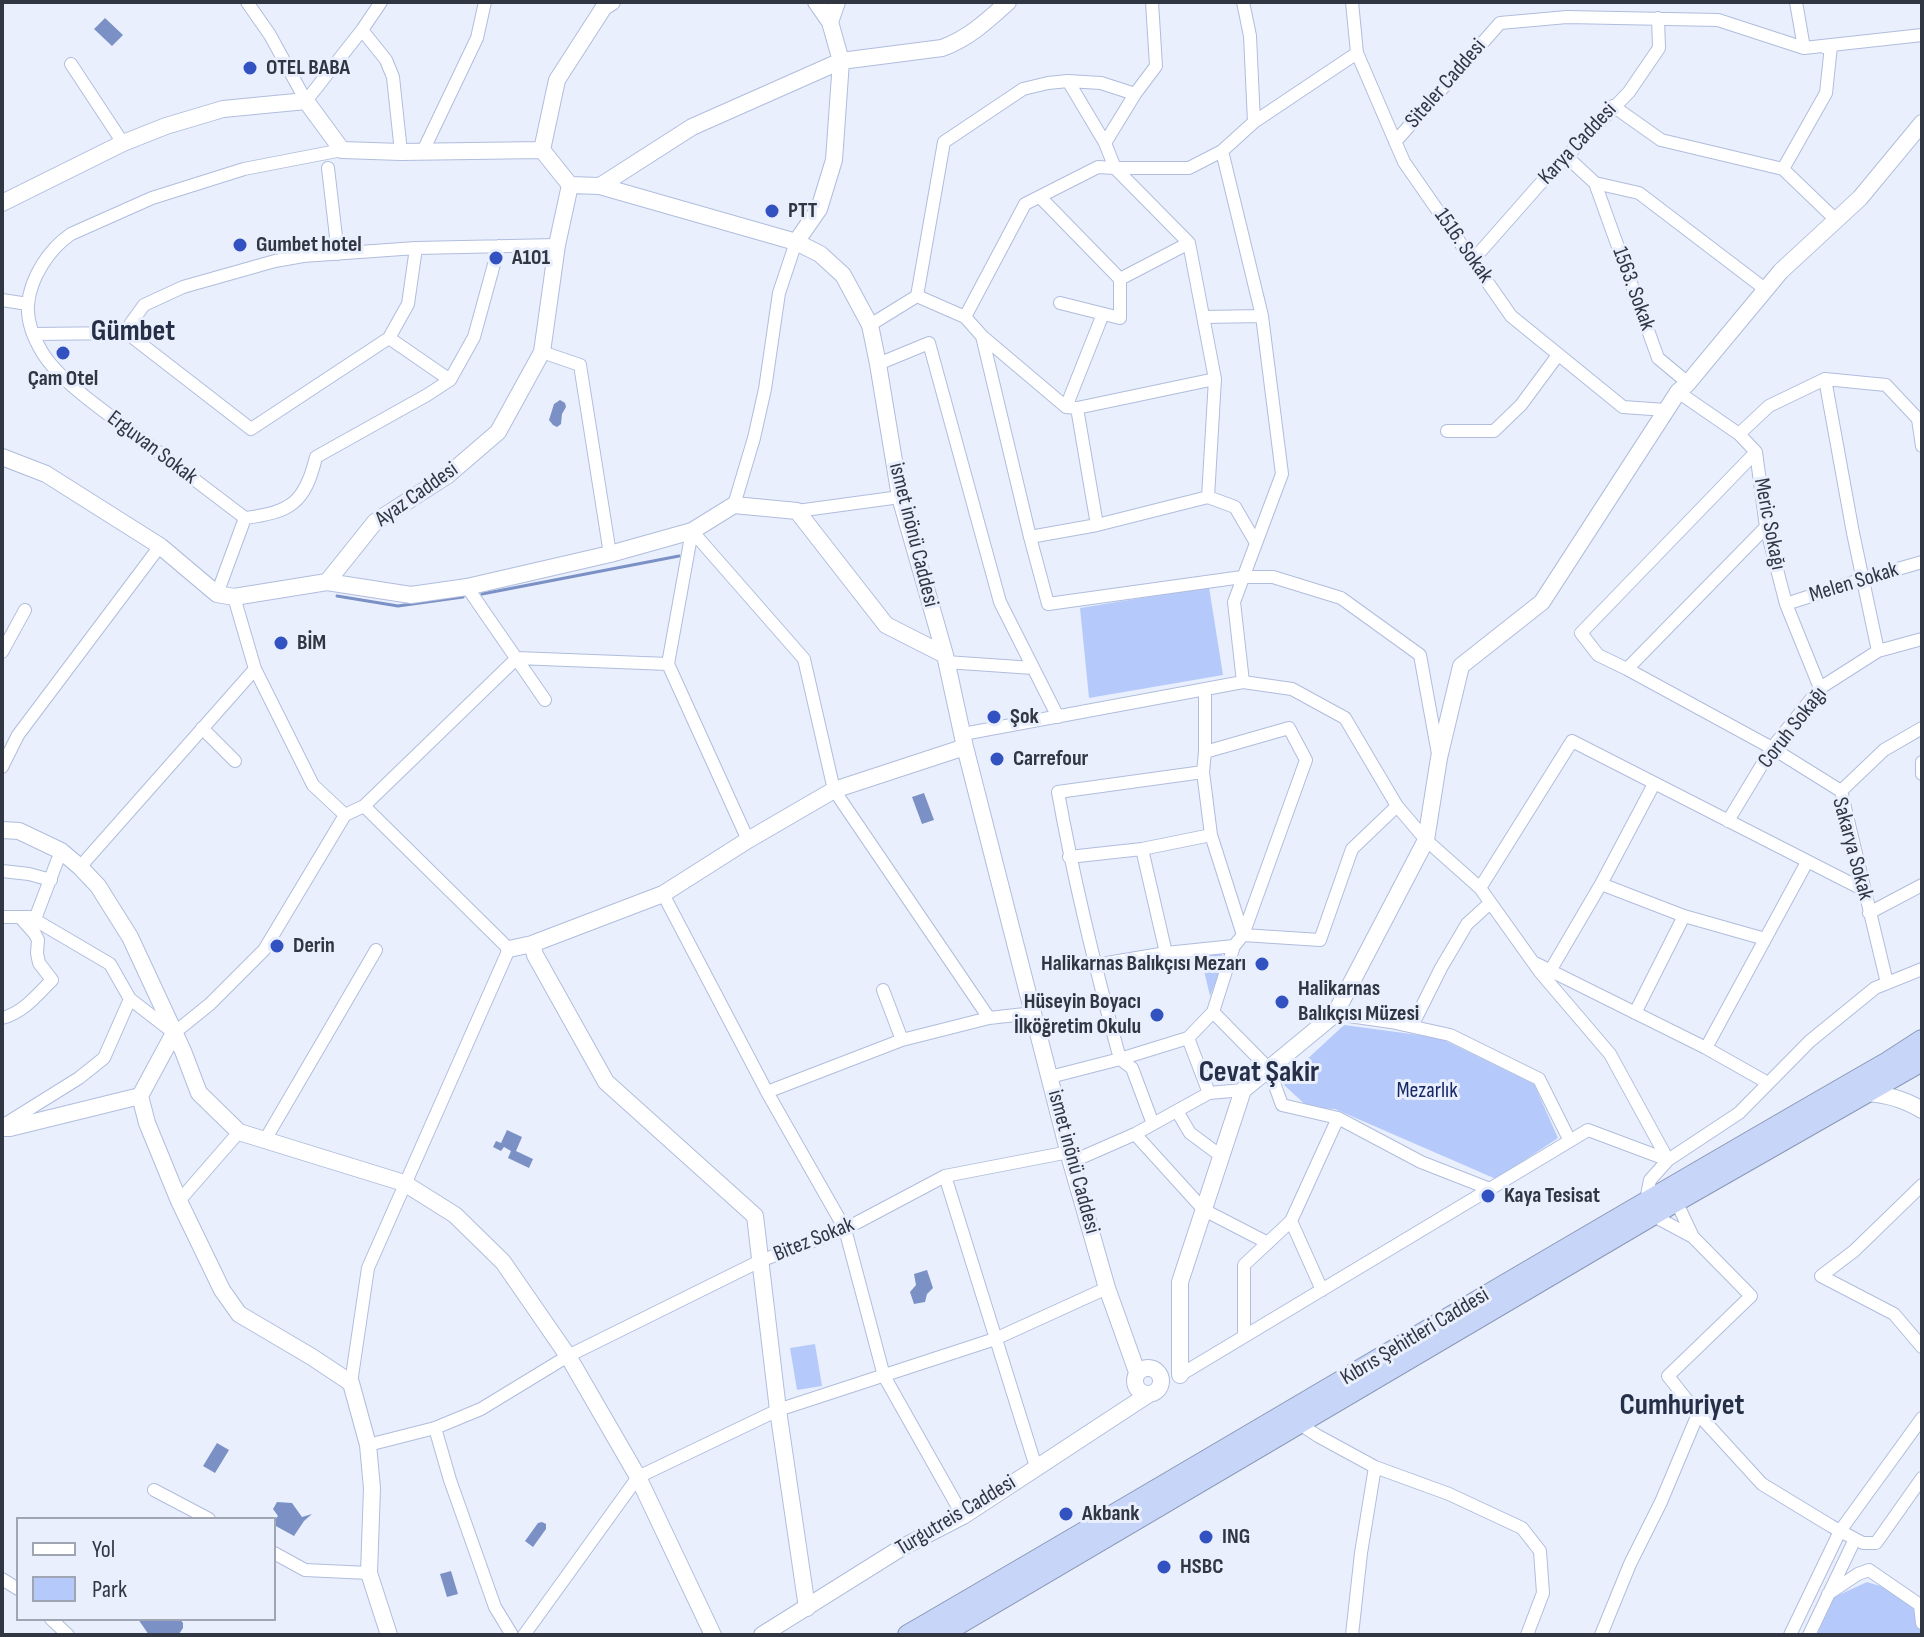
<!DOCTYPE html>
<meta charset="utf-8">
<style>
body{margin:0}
#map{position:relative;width:1924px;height:1637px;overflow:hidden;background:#e9effc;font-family:"Sofia Sans Condensed",sans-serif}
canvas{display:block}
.frame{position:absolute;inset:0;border:4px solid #303642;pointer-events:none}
.legend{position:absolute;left:16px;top:1517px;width:260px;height:104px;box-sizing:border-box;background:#e9effc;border:2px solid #9fa5b2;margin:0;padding:10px 14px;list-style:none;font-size:24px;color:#303642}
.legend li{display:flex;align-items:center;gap:16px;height:40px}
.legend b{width:40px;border:2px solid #9fa5b2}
</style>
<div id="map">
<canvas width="1924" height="1637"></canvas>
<div class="frame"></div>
<ul class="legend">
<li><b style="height:10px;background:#fff"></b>Yol</li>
<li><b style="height:22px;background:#b5cafb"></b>Park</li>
</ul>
</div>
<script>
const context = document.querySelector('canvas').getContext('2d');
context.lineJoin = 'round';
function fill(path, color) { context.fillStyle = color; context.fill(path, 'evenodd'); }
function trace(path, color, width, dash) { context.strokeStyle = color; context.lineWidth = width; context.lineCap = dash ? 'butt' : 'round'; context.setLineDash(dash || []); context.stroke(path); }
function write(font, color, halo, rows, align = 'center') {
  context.font = font + ' "Sofia Sans Condensed",sans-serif'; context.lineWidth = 6; context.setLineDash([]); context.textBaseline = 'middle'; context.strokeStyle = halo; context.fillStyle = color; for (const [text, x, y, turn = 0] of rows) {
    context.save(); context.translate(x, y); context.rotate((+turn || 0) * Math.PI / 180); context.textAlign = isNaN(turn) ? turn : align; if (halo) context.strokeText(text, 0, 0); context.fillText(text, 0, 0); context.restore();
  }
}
fill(new Path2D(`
 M 1209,587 L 1223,675 L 1089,698 L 1080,608 Z
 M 1217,951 L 1226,959 L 1210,996 L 1200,954 Z
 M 1344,1025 L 1419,1035 L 1444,1040 L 1534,1084 L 1558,1138 L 1496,1179 L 1335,1109 L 1309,1108 L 1284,1085 L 1303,1063 Z
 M 815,1344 L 822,1386 L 797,1390 L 790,1348 Z
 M 1867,1582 L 1922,1599 L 1922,1635 L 1817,1635 L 1832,1598 Z`), '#b5cafb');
fill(new Path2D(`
 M 105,18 L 123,35 L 112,46 L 94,29 Z
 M 560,400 L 565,403 L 566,407 L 562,414 L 561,424 L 557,427 L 553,425 L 549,420 L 554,404 Z
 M 924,793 L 934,820 L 922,824 L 912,797 Z
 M 507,1130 L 522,1137 L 516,1151 L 533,1159 L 529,1168 L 508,1158 L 511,1151 L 504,1147 L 501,1151 L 493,1147 L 496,1141 L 501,1143 Z
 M 927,1270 L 933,1288 L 927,1294 L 925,1302 L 914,1304 L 910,1292 L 916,1285 L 914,1274 Z
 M 217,1443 L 229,1450 L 215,1473 L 203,1466 Z
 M 277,1502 L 292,1503 L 302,1517 L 312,1514 L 304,1521 L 294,1536 L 274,1525 L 275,1519 L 278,1516 L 273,1509 Z
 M 542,1522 L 546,1524 L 546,1529 L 533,1547 L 525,1541 L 538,1523 Z
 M 451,1571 L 458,1594 L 447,1597 L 440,1574 Z
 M 138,1619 L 180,1619 L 183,1623 L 183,1628 L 179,1634 L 149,1635 Z`), '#7b91c6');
trace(new Path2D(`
 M 482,594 L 679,556
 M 337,596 L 398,606 L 463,597`), '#7b91c6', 3);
const minor = new Path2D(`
 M 247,2 L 270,35 L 306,101 L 362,30 L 381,2
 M 1243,2 L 1250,36 L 1254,122
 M 1352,2 L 1357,53 L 1404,162 L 1511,316 L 1623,407 L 1666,410
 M 1796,2 L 1804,48
 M 362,30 L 386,60 L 393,77 L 401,152
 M 71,64 L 123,143
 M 1068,81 L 1101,83 L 1135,94
 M 1613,106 L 1661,140 L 1783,169 L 1836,220
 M 1395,142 L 1500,23 L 1567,17 L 1718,20 L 1804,48 L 1922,35
 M 1105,143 L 1135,94 L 1156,66 L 1152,2
 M 342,150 L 244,169 L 152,198 L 71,234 C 49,249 30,278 28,305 C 27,321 34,339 42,352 C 58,379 102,410 128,429 C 167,459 206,488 245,518 C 291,512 305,503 316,457 L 427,395 L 450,380 L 474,337 L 499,246
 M 423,151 L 477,38 L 485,2
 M 1222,151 L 1262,316 L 1282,474 L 1234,602 L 1243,682
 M 1567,157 L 1595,183 L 1639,193 L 1765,289
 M 328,168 L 338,254
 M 1783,169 L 1826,93 L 1831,46 L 1824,47
 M 1595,183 L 1658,358 L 1688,383
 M 1040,197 L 1120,279 L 1120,318 L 1060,303
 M 416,248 L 408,304 L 389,338 L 251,429 L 127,333 L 131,323 L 144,305 L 183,287 L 275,261 L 303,256 L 416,248 L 557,245
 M 1473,260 L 1539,185 L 1629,92 L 1659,48 L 1658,18
 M 1120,279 L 1189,243
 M 917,296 L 944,142 L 1023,89 L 1048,83 L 1068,81 L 1105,143 L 1115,168 L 1189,243 L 1215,379 L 1208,497 L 1235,507 L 1256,543
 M 2,300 L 28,304
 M 965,317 L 982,336 L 1030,537 L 1048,604 L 1242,577 L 1273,577 L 1341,598 L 1420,655 L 1438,754
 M 1204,317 L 1262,316
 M 870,325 L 917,296 L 965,317 L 1025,204 L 1098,167 L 1115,168 L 1189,168 L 1222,151 L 1254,122 L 1357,53
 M 33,334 L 127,333
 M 982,336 L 1066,407 L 1077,408 L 1097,525
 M 389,338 L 450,380
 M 542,352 L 580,365 L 610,554
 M 878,364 L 929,343 L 1000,602 L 1058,717
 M 1825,379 L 1853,533 L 1878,651
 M 1678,392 L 1739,434 L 1756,452 L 1766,527 L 1786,604 L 1820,688
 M 1066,407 L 1103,314
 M 1077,408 L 1215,379
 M 1447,431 L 1494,431 L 1521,405 L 1558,355
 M 1739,434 L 1769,406 L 1825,379 L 1886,385 L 1918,419 L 1922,446
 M 1756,452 L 1581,633 L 1598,655 L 1627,669 L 1772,748 L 1841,791 L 1887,983
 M 734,505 L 754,438 L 765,389 L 779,293 L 796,242
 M 797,511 L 900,497
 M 1030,537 L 1097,525 L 1208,497
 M 467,587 L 545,700
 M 217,594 L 245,518
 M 234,597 L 255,669 L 313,785 L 345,815 L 364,806 L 509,949 L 368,1268 L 351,1383
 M 1786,604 L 1863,579 L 1922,562
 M 2,652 L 25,610
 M 946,662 L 1033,668
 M 1627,669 L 1766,527
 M 202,728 L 235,761
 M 963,734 L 1243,682 L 1292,689 L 1345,718 L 1397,806 L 1426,840 L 1480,888 L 1540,972 L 1610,1054 L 1668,1160 L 1650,1180 L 1646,1200
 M 1205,752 L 1289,728 L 1306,760 L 1243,935 L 1320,940 L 1352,849 L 1397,806
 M 1922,762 L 1922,774
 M 2,767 L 18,735 L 160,546
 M 1654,784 L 1601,884 L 1684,916
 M 1841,791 L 1884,750 L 1922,728
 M 364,806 L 517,658 L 668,664
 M 1728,821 L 1772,748 L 1820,688 L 1878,651 L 1922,639
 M 748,840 L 668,664 L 692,531 L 804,659 L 834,790 L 989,1018
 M 1142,849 L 1166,953
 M 1069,857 L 1142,849 L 1211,835
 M 80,867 L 255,669
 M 2,871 L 29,874 L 51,880
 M 1480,888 L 1572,741 L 1864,890
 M 663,894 L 767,1092 L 845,1229 L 884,1376 L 963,1516
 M 1869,913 L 1922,885
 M 2,917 L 30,917 L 110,964 L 130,999 L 174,1033 L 210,1004 L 264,950 L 345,815
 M 35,919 L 61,851
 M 1537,964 L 1706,1048
 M 1095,965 L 1166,953 L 1234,946
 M 1550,971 L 1601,884
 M 883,990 L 902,1040
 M 1213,1012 L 1269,1069 L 1282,1105 L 1338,1118 L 1421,1162 L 1490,1189
 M 1635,1013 L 1684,916 L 1765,939
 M 1335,1014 L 1391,1022 L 1450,1035 L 1539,1079 L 1570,1141
 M 2,1018 C 23,1013 37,995 52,980 L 39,963 L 37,953 L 38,940 L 35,934 L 20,917
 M 1412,1026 L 1441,968 L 1467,924 L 1490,903
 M 1188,1038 L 1209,1093
 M 1050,1077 L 1120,1059 L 1188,1038 L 1213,1012 L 1234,946 L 1243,935 L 1211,835 L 1203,772 L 1205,752 L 1205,690
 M 1768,1083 L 1706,1048 L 1807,862
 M 767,1092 L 902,1040 L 989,1018 L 1034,1013
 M 1177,1111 L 1190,1133 L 1221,1156
 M 1153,1124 L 1132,1068 L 1120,1059 C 1096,971 1074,882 1058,792 L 1203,772
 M 2,1126 L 79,1078 L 104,1058 L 130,999
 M 1135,1134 L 1204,1210 L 1268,1243
 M 265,1140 L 376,950
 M 1071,1162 L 1135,1134 L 1209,1093 L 1243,1090
 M 945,1176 L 1036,1467
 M 1922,1185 L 1854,1251 L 1821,1276 L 1894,1314 L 1922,1347
 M 179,1201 L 239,1132
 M 1676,1201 L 1693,1237
 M 1652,1215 L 1693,1237 L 1751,1296 L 1668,1376 L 1698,1414 L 1762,1484 L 1831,1526 L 1855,1539 L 1863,1543 L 1876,1543 L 1922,1478
 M 1291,1221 L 1322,1290
 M 1244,1336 L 1244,1265 L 1291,1221 L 1338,1118
 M 1180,1375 L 1588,1130 L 1668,1160 L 1739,1113 L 1810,1041 L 1875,988 L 1922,969
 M 1298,1423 L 1318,1436 L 1375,1467 L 1449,1494 L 1522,1528 L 1540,1551 L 1543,1593 L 1527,1635
 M 435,1428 L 450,1480 L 495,1607 L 512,1635
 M 368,1445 L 435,1428 L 481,1409 L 568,1356 L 760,1261 L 845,1229 L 945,1176 L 1069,1152
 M 154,1490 L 209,1519
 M 274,1553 L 305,1570 L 369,1573
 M 2,1579 L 18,1589
 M 1828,1594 L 1858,1574 L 1869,1570 L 1920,1605 L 1922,1623
 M 51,1619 L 68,1635
 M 524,1635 L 638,1477 L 778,1410 L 995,1339 L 1107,1288
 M 1352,1635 L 1361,1553 L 1375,1467
 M 1601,1635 L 1630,1564 L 1661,1502 L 1698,1414
 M 1790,1635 L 1840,1531 L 1922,1418
 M 1809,1635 L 1855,1539`);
const tertiary = new Path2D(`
 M 830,22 L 837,2
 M 542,150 L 570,185 L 600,186 L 796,242 L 820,254 L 843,275 L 870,325 L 878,364 L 900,497 L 945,655 L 965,747 L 1071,1162 L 1107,1288 L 1137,1372
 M 542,150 L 557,80 L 604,7 L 612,2
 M 600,186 L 692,127 L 841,61 L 942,48 C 969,38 987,21 1008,2
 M 2,203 L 123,143 L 166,126 L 223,109 L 306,101 L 342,150 L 401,152 L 542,150
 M 796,242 L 819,209 L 834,160 L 841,61 L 830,22 L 816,2
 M 2,457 L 46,474 L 160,546 L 217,594 L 234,597 L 327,582 L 375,522 L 448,475 L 498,432 L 542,352 L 557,245 L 570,185
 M 327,582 L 411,595 L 467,587 L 610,554 L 692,531 L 734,505 L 797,511 L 886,625 L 945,655
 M 2,830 L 19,831 L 61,851 L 80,867 L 98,886 L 130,937 L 183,1051 L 199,1093 L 239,1132 L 404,1183 L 455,1215 L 503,1262 L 568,1356 L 638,1477 L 713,1635
 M 532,944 L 535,955 L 606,1082 L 755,1216 L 778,1410 L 807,1608
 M 509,949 L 532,944 L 663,894 L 748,840 L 834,790 L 965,747
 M 174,1033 L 140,1096 L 147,1123 L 179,1201 L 222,1290 L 239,1314 L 312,1357 L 351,1383 L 368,1445 L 372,1488 L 369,1573 L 389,1635
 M 1865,1093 C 1886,1094 1904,1099 1922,1110
 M 2,1128 L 10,1128 L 140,1096
 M1135 1381a13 13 0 1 1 26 0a13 13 0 1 1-26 0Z
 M 1180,1375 L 1180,1282 L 1243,1090 L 1335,1014 L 1426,840 L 1439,758 L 1461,666 L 1542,602 L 1678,392 L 1688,383 L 1781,271 L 1860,198 L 1922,123
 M 762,1635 L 901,1548 L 963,1516 L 1149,1394`);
const trunk = new Path2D(`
 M 908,1635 C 1235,1445 1560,1250 1888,1062 L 1922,1040
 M 940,1635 L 1668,1206 L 1922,1061`);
trace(minor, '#b0bddd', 14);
trace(tertiary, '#b0bddd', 18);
trace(trunk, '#8997b7', 22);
trace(minor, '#fff', 12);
trace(tertiary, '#fff', 16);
trace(trunk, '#c7d6f8', 20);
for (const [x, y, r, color] of [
 [250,68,8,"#3352c2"],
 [772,211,8,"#3352c2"],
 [240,245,8,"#3352c2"],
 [496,258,8,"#3352c2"],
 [63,353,8,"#3352c2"],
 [281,643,8,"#3352c2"],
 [994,717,8,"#3352c2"],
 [997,759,8,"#3352c2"],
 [277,946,8,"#3352c2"],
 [1262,964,8,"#3352c2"],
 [1282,1002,8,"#3352c2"],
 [1157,1015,8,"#3352c2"],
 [1488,1196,8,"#3352c2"],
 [1066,1514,8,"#3352c2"],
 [1206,1537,8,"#3352c2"],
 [1164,1567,8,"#3352c2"]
]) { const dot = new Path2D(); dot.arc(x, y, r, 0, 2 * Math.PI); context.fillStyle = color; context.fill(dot); trace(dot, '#e9effc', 3); }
write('bold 22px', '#303642', '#e9effc', [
 ["OTEL BABA",266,68],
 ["PTT",788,211],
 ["Gumbet hotel",256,245],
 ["A101",512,258],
 ["Çam Otel",63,379,"center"],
 ["BİM",297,643],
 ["Şok",1010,717],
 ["Carrefour",1013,759],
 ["Derin",293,946],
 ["Halikarnas Balıkçısı Mezarı",1246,964,"right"],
 ["Halikarnas",1298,989],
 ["Balıkçısı Müzesi",1298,1014],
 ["Hüseyin Boyacı",1141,1002,"right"],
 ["İlköğretim Okulu",1141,1027,"right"],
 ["Kaya Tesisat",1504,1196],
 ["Akbank",1082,1514],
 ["ING",1222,1537],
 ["HSBC",1180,1567]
], 'left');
write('22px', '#303642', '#e9effc', [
 ["Siteler Caddesi",1446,84,-49],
 ["Karya Caddesi",1578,144,-47],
 ["1516. Sokak",1463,246,55],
 ["1563. Sokak",1633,289,70],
 ["Erguvan Sokak",152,448,37],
 ["Ayaz Caddesi",417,495,-35],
 ["Meric Sokağı",1769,524,79],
 ["ismet inönü Caddesi",913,535,76],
 ["Melen Sokak",1854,583,-17],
 ["Coruh Sokağı",1793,728,-52],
 ["Sakarya Sokak",1852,849,75],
 ["ismet inönü Caddesi",1073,1162,75],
 ["Bitez Sokak",814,1240,-22],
 ["Kıbrıs Şehitleri Caddesi",1415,1337,-31],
 ["Turgutreis Caddesi",956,1516,-31]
]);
write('22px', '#162767', '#e9effc', [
 ["Mezarlık",1427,1091]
]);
write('bold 30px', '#252f48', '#e9effc', [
 ["Gümbet",133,332],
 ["Cevat Şakir",1259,1073],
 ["Cumhuriyet",1682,1406]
]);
</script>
